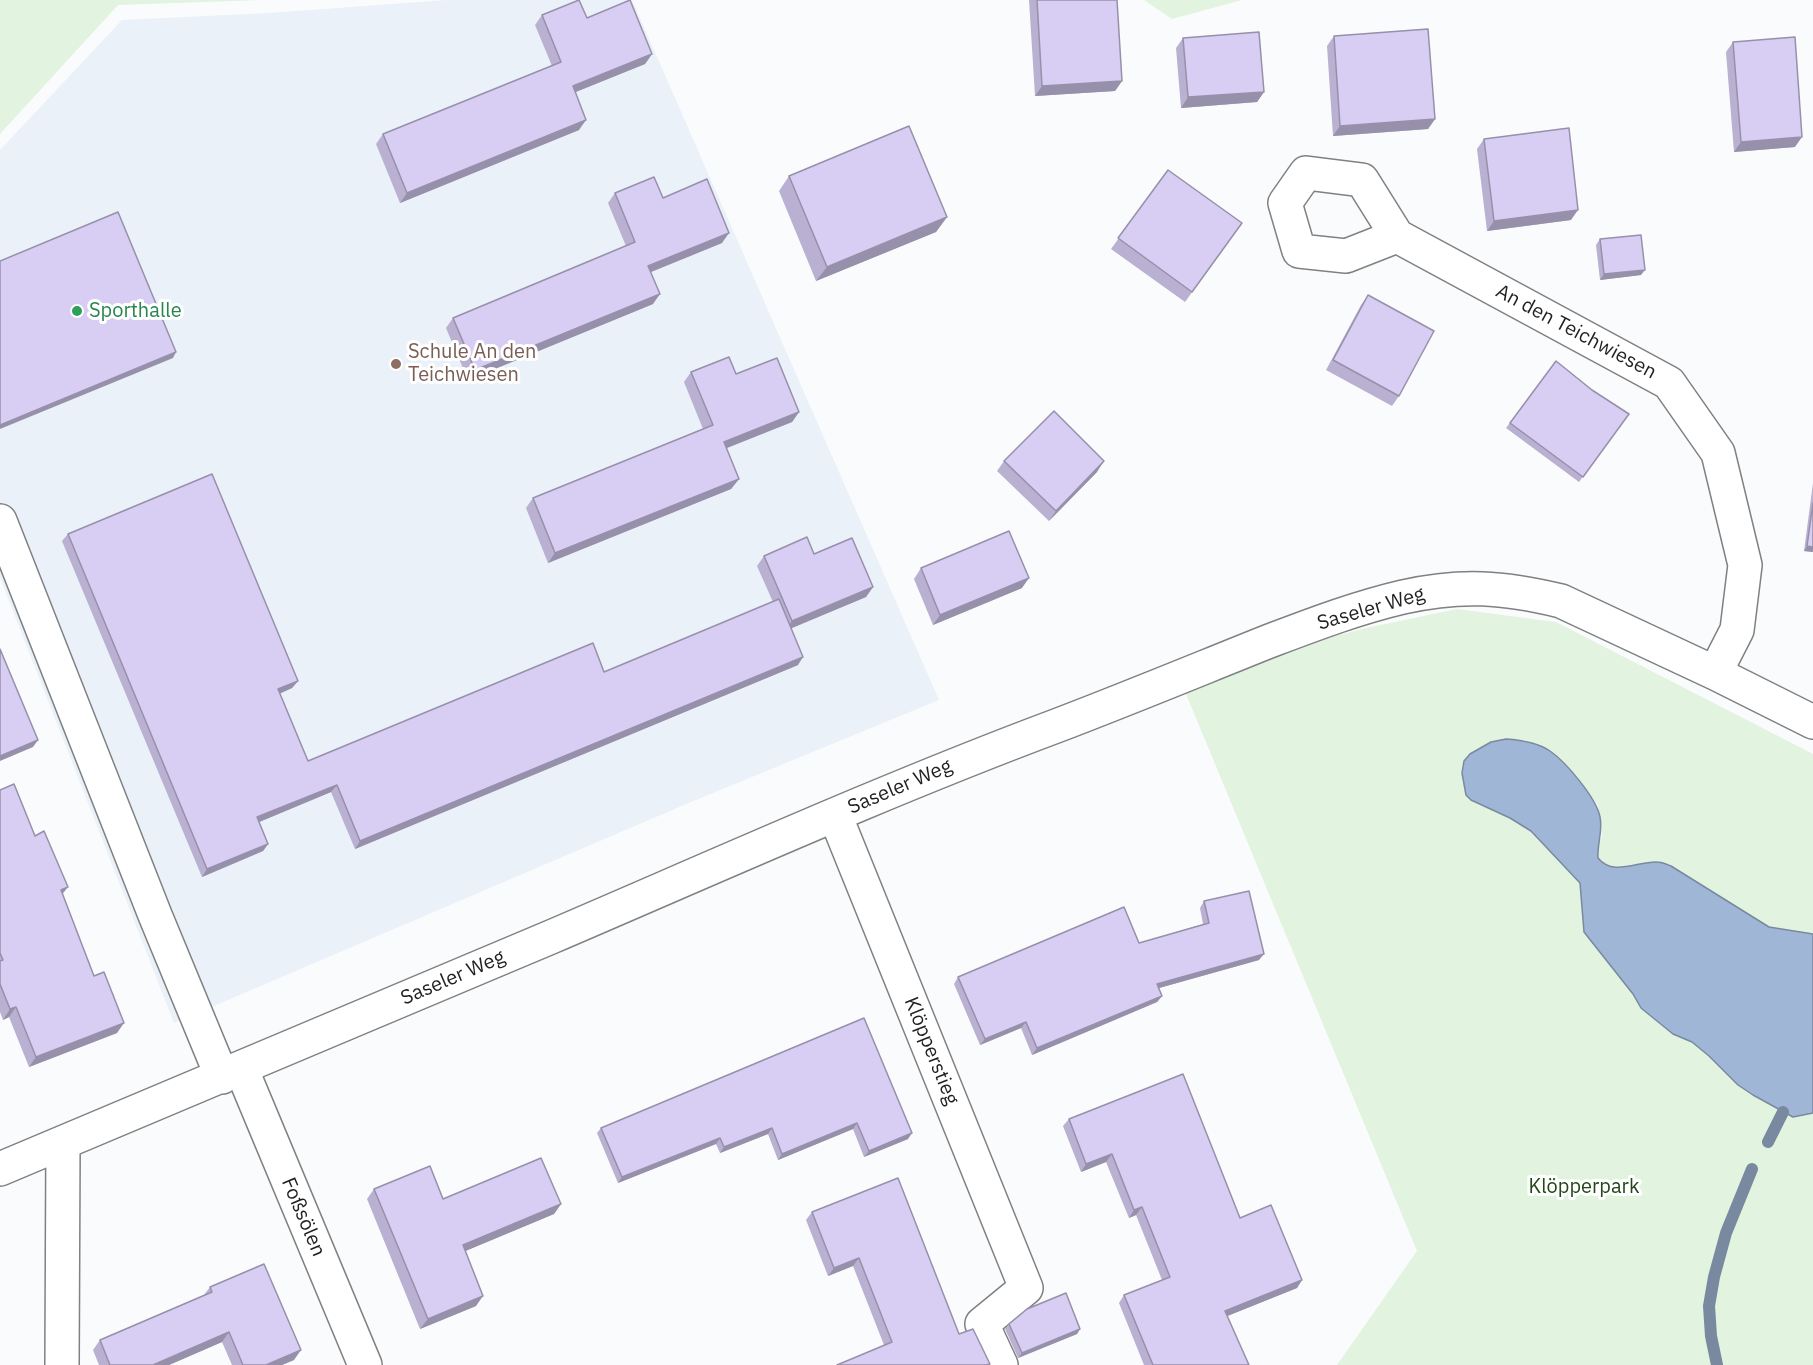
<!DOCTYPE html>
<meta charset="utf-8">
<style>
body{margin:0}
canvas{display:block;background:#fafbfc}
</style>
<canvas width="1813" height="1365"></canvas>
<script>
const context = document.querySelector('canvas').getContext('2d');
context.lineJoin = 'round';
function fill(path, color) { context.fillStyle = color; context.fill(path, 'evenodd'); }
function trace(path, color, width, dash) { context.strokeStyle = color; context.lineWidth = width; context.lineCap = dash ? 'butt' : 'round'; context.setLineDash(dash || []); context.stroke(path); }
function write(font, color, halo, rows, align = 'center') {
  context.font = font + ' "IBM Plex Sans",sans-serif'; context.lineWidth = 6; context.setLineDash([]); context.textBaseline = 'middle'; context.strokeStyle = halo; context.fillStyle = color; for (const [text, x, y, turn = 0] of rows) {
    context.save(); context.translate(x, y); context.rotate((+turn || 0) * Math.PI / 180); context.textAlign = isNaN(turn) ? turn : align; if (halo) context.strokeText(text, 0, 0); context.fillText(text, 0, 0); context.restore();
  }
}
fill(new Path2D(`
 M 447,0 L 632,0 L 939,700 L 691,802 L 174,1023 L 0,578 L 0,150 L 122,20 L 270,13 Z`), '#eaf1f8');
fill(new Path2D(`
 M 0,0 L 261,0 L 118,5 L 0,134 Z
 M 1144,0 L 1242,0 L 1172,19 Z
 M 1457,609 L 1556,622 L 1813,754 L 1813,934 L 1769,927 L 1671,866 L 1660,862 L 1625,867 L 1607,866 L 1602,863 L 1598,858 L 1597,845 L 1602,837 L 1598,805 L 1562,762 L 1551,751 L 1524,740 L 1491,742 L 1470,754 L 1471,800 L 1510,818 L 1531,831 L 1580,883 L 1584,932 L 1633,994 L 1641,1008 L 1673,1034 L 1692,1042 L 1709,1056 L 1738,1085 L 1753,1095 L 1793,1116 L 1813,1113 L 1813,1365 L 1337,1365 L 1417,1251 L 1179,677 L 1366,628 Z`), '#e2f3df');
const water = new Path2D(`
 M 1506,739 C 1521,740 1537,742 1550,751 C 1566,762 1597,799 1600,817 C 1603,832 1597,843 1598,858 C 1613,877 1638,861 1657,862 C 1662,862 1666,864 1671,866 L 1769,927 L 1813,934 L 1813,1113 L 1793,1117 L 1753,1095 L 1738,1085 L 1709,1056 L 1692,1042 L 1673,1034 L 1641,1008 L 1633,994 L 1584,932 L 1580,883 L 1531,831 L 1510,818 L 1471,800 L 1466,795 L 1462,773 L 1464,761 L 1470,754 L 1491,742 Z`);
fill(water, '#9fb6d7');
trace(water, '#7989a0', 1.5);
trace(new Path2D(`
 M 1768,1142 L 1783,1112
 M 1717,1365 L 1711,1336 L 1709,1306 L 1714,1277 L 1726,1233 L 1752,1169`), '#7989a0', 12);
const minor = new Path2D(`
 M 1397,236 L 1346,256 L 1299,251 L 1285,203 L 1306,173 L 1362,180 L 1397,236 L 1669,383 L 1718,453 L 1745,565 L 1737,630 L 1715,673
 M 0,521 L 155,915 L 222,1077
 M 835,815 L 1026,1288 L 982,1324 L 1001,1365
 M 241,1068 L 365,1365
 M 0,1169 C 183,1091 368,1015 551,937 C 719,865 885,790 1056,726 C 1127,699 1197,670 1267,642 C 1312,625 1356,608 1403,597 C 1461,584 1503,587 1561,601 L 1715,673 L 1813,722
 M 62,1365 L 63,1143`);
trace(minor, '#7f8182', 36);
trace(minor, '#fff', 33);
fill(new Path2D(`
 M 1029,0 L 1117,0 L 1122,81 L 1115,91 L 1035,96 Z
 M 542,15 L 652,54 L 645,64 L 575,92 L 579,130 L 400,203 L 376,144 L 383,134 L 552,66 L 535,25 Z
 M 1334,36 L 1435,119 L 1428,129 L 1333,136 L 1327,46 Z
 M 1183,38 L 1264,92 L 1257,102 L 1181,108 L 1176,48 Z
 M 1733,42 L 1795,147 L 1734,152 L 1726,52 Z
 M 1484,139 L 1571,220 L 1487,231 L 1477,149 Z
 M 1168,170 L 1242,223 L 1185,302 L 1111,249 Z
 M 789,176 L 947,217 L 936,232 L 816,281 L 779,191 Z
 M 615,193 L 663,198 L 722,243 L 651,272 L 653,304 L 468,380 L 446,328 L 453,318 L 626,246 L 608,203 Z
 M 1600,239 L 1641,275 L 1600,280 L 1596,245 Z
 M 1368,295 L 1399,396 L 1392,406 L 1326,370 L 1361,305 Z
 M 1556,361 L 1592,390 L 1629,414 L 1579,482 L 1506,428 Z
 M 691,372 L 736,374 L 799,412 L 792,422 L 726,448 L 739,479 L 731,489 L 548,563 L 526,508 L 533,498 L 703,429 L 684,382 Z
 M 1004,461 L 1097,472 L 1049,521 L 997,471 Z
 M 1813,483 L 1813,552 L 1804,551 Z
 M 68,534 L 298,681 L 292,688 L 279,694 L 308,761 L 604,672 L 773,602 L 757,566 L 764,556 L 814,554 L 873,587 L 866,597 L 791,628 L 798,665 L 355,849 L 331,792 L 259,822 L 268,844 L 263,851 L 202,877 L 62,541 Z
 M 921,568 L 1022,588 L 933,625 L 914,579 Z
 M 0,790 L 35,836 L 62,895 L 117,1033 L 29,1067 L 9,1017 L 3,1020 L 0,1012 Z
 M 1204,901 L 1259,960 L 1159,988 L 1162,996 L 1157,1002 L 1032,1055 L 1021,1028 L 980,1045 L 954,984 L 958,977 L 1139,943 L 1203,924 L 1200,908 Z
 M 864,1018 L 908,1139 L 864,1157 L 853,1129 L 778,1160 L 768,1134 L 720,1153 L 716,1144 L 618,1183 L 597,1133 L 601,1128 Z
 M 1069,1119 L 1240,1218 L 1302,1280 L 1297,1288 L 1227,1316 L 1249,1365 L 1144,1365 L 1119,1303 L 1124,1295 L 1162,1280 L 1136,1215 L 1129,1218 L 1106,1162 L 1081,1172 L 1063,1126 Z
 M 374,1189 L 443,1199 L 561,1204 L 554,1214 L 465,1251 L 476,1306 L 420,1329 L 367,1199 Z
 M 812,1212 L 959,1334 L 990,1364 L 989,1365 L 837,1365 L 884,1345 L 853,1266 L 828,1276 L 806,1220 Z
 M 210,1287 L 294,1360 L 282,1365 L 232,1365 L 222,1342 L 169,1365 L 99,1365 L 93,1350 L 100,1340 L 204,1295 Z
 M 1009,1324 L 1080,1329 L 1077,1334 L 1018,1358 L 1005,1329 Z`), '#bab0d1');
fill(new Path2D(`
 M 652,54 L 645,64 L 566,96 L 573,86 Z
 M 1122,81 L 1115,91 L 1035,96 L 1042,86 Z
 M 1264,92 L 1257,102 L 1181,108 L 1188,97 Z
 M 1435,119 L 1428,129 L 1333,136 L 1340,126 Z
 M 586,120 L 579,130 L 400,203 L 407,193 Z
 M 1802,137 L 1795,147 L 1734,152 L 1741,142 Z
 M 1578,210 L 1571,220 L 1487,231 L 1494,221 Z
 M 947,217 L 936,232 L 816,281 L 827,267 Z
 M 729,233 L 722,243 L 641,276 L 648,266 Z
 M 1645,270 L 1641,275 L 1600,280 L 1604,274 Z
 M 660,294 L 653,304 L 468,380 L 475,370 Z
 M 176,352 L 173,358 L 0,429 L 0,425 Z
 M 799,412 L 792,422 L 717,452 L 724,442 Z
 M 1104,461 L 1097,472 L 1049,521 L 1056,511 Z
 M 739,479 L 731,489 L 548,563 L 555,553 Z
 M 1807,546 L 1813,547 L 1813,552 L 1804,551 Z
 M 1029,578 L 1022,588 L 933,625 L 940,615 Z
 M 873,587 L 866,597 L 785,631 L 792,621 Z
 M 803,657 L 798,665 L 355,849 L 360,841 Z
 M 298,681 L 292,688 L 272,697 L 278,689 Z
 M 38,740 L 33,747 L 0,761 L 0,756 Z
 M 337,785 L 331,792 L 252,825 L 257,817 Z
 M 268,844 L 263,851 L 202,877 L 207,869 Z
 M 68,887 L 60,897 L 61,890 Z
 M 1264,954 L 1259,960 L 1152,990 L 1157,984 Z
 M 1162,996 L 1157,1002 L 1032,1055 L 1037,1048 Z
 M 16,1007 L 9,1017 L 3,1020 L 10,1009 Z
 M 1026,1022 L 1021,1028 L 980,1045 L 985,1039 Z
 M 124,1023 L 117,1033 L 29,1067 L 36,1057 Z
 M 857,1123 L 853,1129 L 778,1160 L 782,1154 Z
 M 772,1128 L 768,1134 L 720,1153 L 724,1147 Z
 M 912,1133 L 908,1139 L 864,1157 L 869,1151 Z
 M 720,1138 L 716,1144 L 618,1183 L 622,1177 Z
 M 1112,1154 L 1106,1162 L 1081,1172 L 1086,1164 Z
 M 561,1204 L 554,1214 L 456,1255 L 463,1245 Z
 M 1142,1207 L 1136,1215 L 1129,1218 L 1134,1210 Z
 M 859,1258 L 853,1266 L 828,1276 L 834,1268 Z
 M 1302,1280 L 1297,1288 L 1220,1319 L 1225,1311 Z
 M 483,1296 L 476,1306 L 420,1329 L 428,1319 Z
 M 1080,1329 L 1077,1334 L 1018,1358 L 1022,1353 Z
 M 229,1332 L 222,1342 L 169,1365 L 153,1365 Z
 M 301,1350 L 294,1360 L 282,1365 L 266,1365 Z`), '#9790aa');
const building = new Path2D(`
 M 579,0 L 587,18 L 630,0 L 652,54 L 573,86 L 586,120 L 407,193 L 383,134 L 561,62 L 542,15 Z
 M 1037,0 L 1117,0 L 1122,81 L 1042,86 Z
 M 1428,29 L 1435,119 L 1340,126 L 1334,36 Z
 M 1259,32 L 1264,92 L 1188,97 L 1183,38 Z
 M 1795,37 L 1802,137 L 1741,142 L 1733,42 Z
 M 909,126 L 947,217 L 827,267 L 789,176 Z
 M 1569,128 L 1578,210 L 1494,221 L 1484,139 Z
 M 1168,170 L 1242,223 L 1192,292 L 1118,238 Z
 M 654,177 L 663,198 L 707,179 L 729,233 L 648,266 L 660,294 L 475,370 L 453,318 L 635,242 L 615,193 Z
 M 118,212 L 176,352 L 0,425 L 0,261 Z
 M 1641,235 L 1645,270 L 1604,274 L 1600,239 Z
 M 1368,295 L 1434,331 L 1399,396 L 1333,360 Z
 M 729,357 L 736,374 L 777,358 L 799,412 L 724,442 L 739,479 L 555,553 L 533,498 L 713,425 L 691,372 Z
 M 1556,361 L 1592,390 L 1629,414 L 1583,477 L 1510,423 Z
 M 1054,411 L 1104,461 L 1056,511 L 1004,461 Z
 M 212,474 L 298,681 L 278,689 L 308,761 L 593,643 L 604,672 L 779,599 L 803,657 L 360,841 L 337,785 L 257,817 L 268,844 L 207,869 L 68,534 Z
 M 1813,503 L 1813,547 L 1807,546 Z
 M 1009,531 L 1029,578 L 940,615 L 921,568 Z
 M 807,537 L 814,554 L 852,538 L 873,587 L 792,621 L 764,556 Z
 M 0,649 L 38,740 L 0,756 Z
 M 14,784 L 35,836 L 44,831 L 68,887 L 61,890 L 94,976 L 104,972 L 124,1023 L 36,1057 L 16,1007 L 10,1009 L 0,984 L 0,961 L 3,960 L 0,953 L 0,790 Z
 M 1249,891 L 1264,954 L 1157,984 L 1162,996 L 1037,1048 L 1026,1022 L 985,1039 L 958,977 L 1124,907 L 1139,943 L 1209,923 L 1204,901 Z
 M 864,1018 L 912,1133 L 869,1151 L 857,1123 L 782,1154 L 772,1128 L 724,1147 L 720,1138 L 622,1177 L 601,1128 Z
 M 1183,1074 L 1240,1218 L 1271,1205 L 1302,1280 L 1225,1311 L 1249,1365 L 1153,1365 L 1124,1295 L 1170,1277 L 1142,1207 L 1134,1210 L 1112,1154 L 1086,1164 L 1069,1119 Z
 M 541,1158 L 561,1204 L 463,1245 L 483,1296 L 428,1319 L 374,1189 L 430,1166 L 443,1199 Z
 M 898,1178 L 959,1334 L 973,1329 L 990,1364 L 986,1365 L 837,1365 L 892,1342 L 859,1258 L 834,1268 L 812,1212 Z
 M 264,1264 L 301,1350 L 266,1365 L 243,1365 L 229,1332 L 153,1365 L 110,1365 L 100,1340 L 212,1292 L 210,1287 Z
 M 1066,1293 L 1080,1329 L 1022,1353 L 1009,1324 L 1027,1309 Z`);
fill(building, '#d8cdf3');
trace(building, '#9790aa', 1.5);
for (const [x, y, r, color] of [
 [77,311,6,"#2e9e5b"],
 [396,364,6,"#8d6e63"]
]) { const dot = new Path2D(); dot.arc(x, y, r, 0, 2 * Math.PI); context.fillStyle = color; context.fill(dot); trace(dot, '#fff', 2); }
write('20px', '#27864d', '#fff', [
 ["Sporthalle",89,311]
], 'left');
write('20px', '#1f2020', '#fff', [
 ["An den Teichwiesen",1576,332,28],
 ["Saseler Weg",1371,609,-16],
 ["Saseler Weg",900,787,-23],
 ["Saseler Weg",453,978,-23],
 ["Klöpperstieg",931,1051,68],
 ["Foßsölen",303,1217,67]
]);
write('20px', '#785e54', '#fff', [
 ["Schule An den",408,352],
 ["Teichwiesen",408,375]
], 'left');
write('20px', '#224719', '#fff', [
 ["Klöpperpark",1584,1187]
]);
</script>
